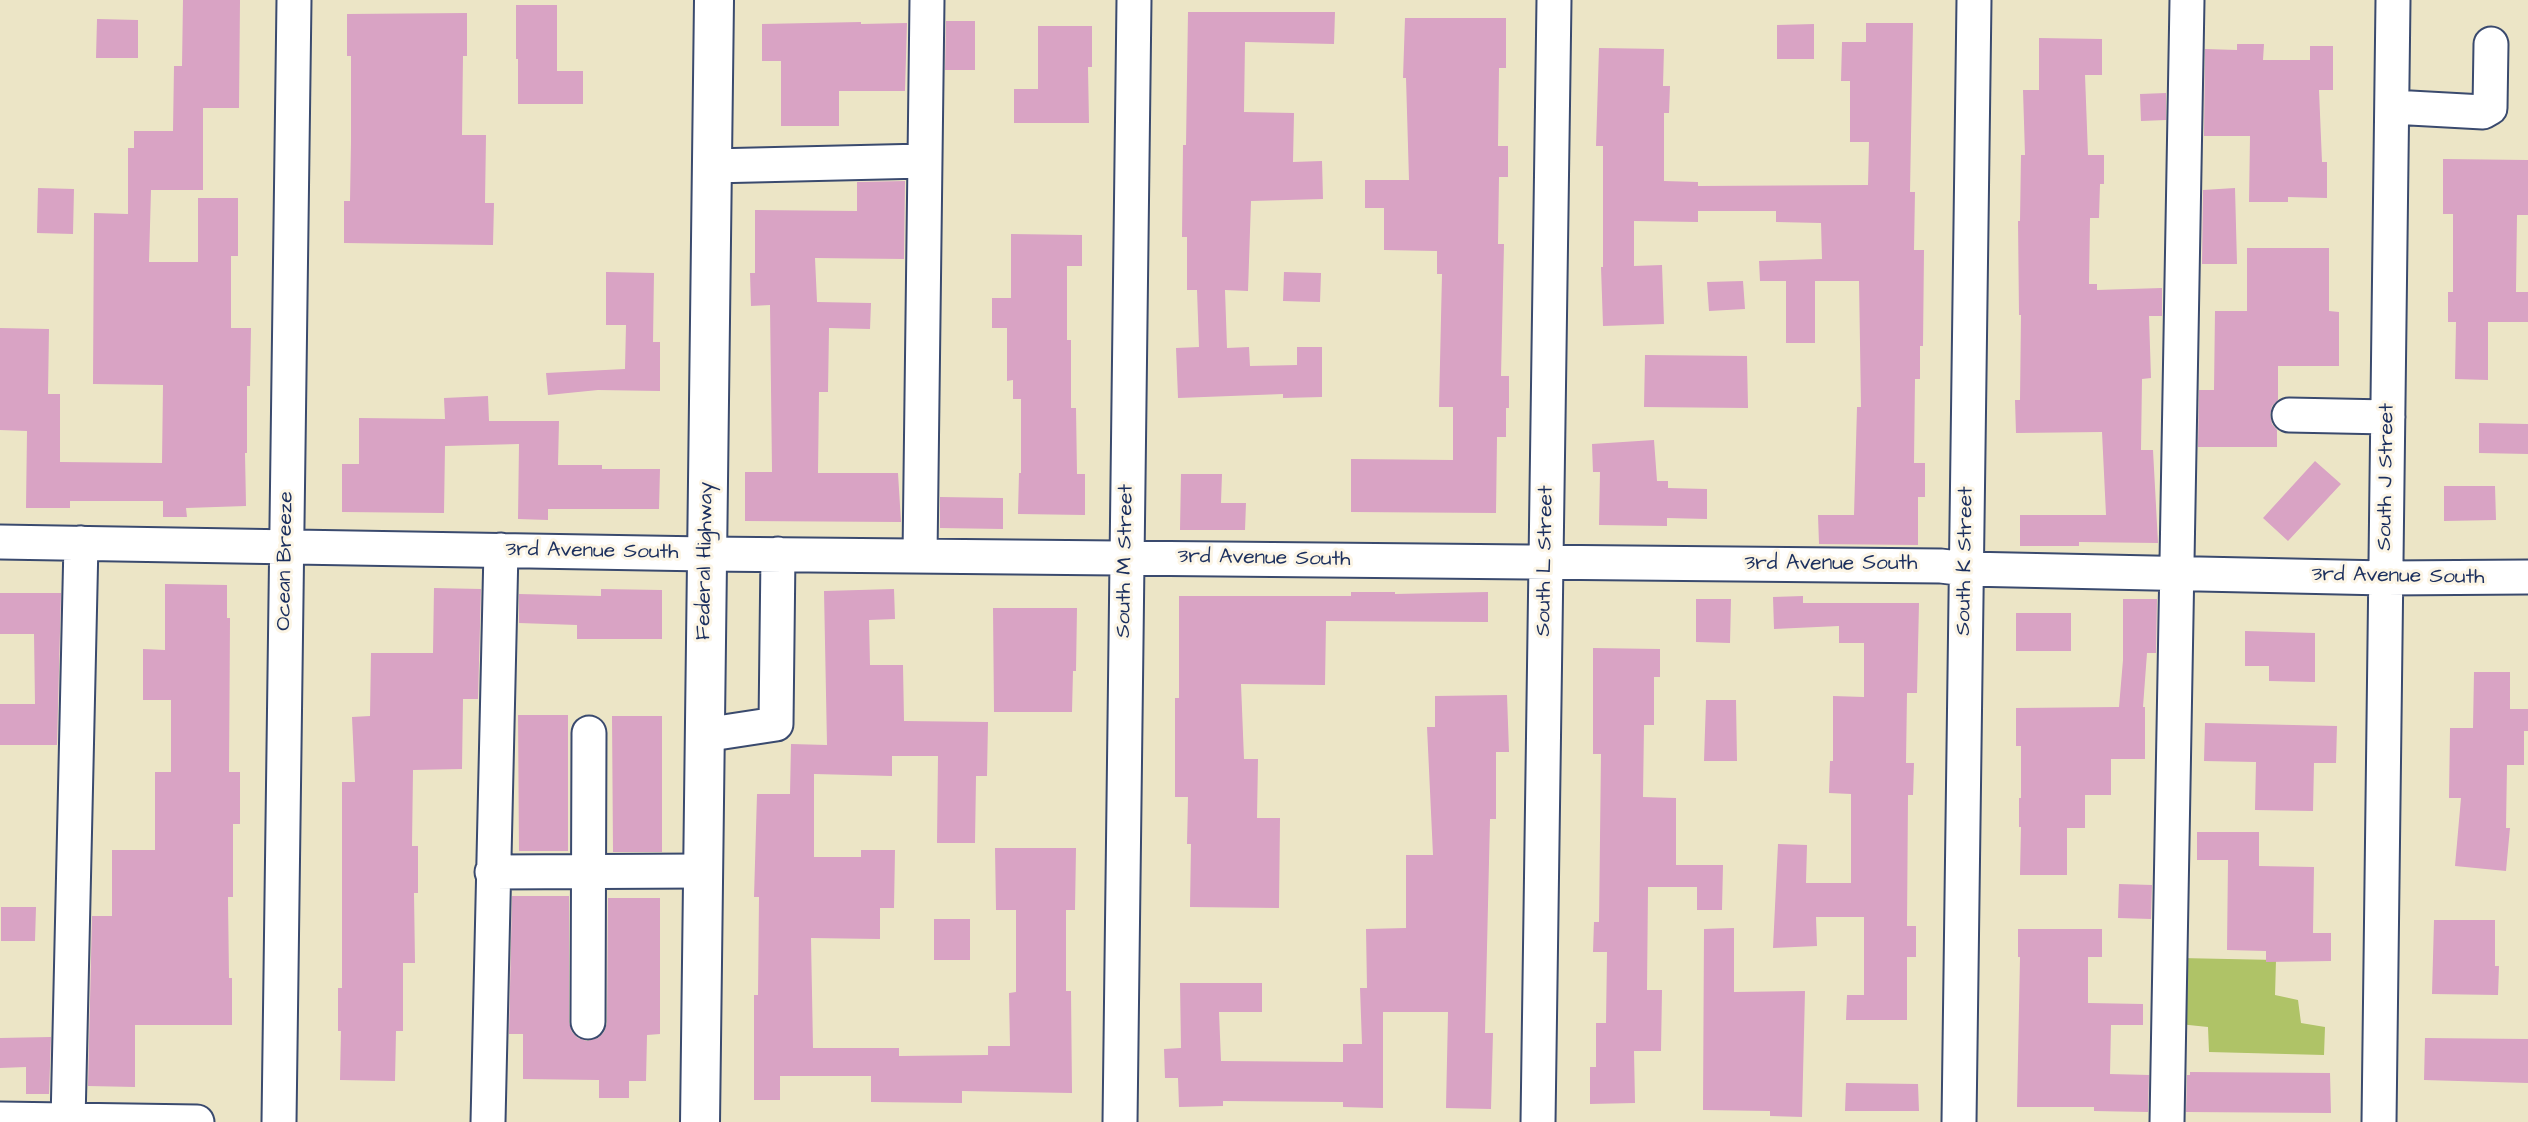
<!DOCTYPE html>
<style>
body{margin:0}
canvas{display:block;background:#ece5c6}
</style>
<canvas width="2528" height="1122"></canvas>
<script>
const context = document.querySelector('canvas').getContext('2d');
context.lineJoin = 'round';
function fill(path, color) { context.fillStyle = color; context.fill(path, 'evenodd'); }
function trace(path, color, width, dash) { context.strokeStyle = color; context.lineWidth = width; context.lineCap = dash ? 'butt' : 'round'; context.setLineDash(dash || []); context.stroke(path); }
function write(font, color, halo, rows, align = 'center') {
  context.font = font + ' "Architects Daughter",sans-serif'; context.lineWidth = 6; context.setLineDash([]); context.textBaseline = 'middle'; context.strokeStyle = halo; context.fillStyle = color; for (const [text, x, y, turn = 0] of rows) {
    context.save(); context.translate(x, y); context.rotate((+turn || 0) * Math.PI / 180); context.textAlign = isNaN(turn) ? turn : align; if (halo) context.strokeText(text, 0, 0); context.fillText(text, 0, 0); context.restore();
  }
}
fill(new Path2D(`
 M 2180,958 L 2276,960 L 2275,995 L 2298,1000 L 2301,1023 L 2325,1027 L 2324,1055 L 2209,1052 L 2208,1027 L 2179,1024 Z`), '#afc367');
fill(new Path2D(`
 M 183,0 L 240,0 L 239,108 L 203,108 L 203,190 L 151,190 L 149,262 L 198,262 L 198,198 L 238,198 L 238,256 L 231,256 L 231,328 L 251,328 L 250,386 L 247,386 L 247,453 L 245,453 L 246,506 L 186,508 L 187,517 L 163,517 L 163,501 L 70,501 L 70,508 L 26,508 L 27,431 L 0,430 L 0,328 L 49,329 L 48,394 L 60,394 L 60,462 L 162,463 L 163,385 L 93,384 L 94,213 L 128,214 L 128,148 L 134,148 L 134,131 L 173,131 L 174,66 L 182,66 Z
 M 516,5 L 557,5 L 557,71 L 583,71 L 583,104 L 518,104 L 518,59 L 516,59 Z
 M 1188,12 L 1335,12 L 1334,44 L 1245,42 L 1244,112 L 1294,113 L 1293,162 L 1322,161 L 1323,199 L 1251,201 L 1248,291 L 1225,290 L 1227,348 L 1249,347 L 1250,366 L 1297,365 L 1297,347 L 1322,347 L 1322,397 L 1283,398 L 1283,394 L 1178,398 L 1176,348 L 1199,347 L 1197,290 L 1187,290 L 1187,237 L 1182,237 L 1183,145 L 1186,145 Z
 M 467,13 L 467,56 L 463,56 L 462,135 L 486,135 L 485,203 L 494,203 L 493,245 L 344,243 L 344,201 L 350,201 L 351,142 L 351,56 L 347,56 L 347,14 Z
 M 1405,18 L 1506,18 L 1506,68 L 1499,68 L 1498,146 L 1508,146 L 1508,177 L 1499,177 L 1498,244 L 1504,244 L 1501,376 L 1509,376 L 1509,408 L 1506,408 L 1506,437 L 1497,437 L 1496,513 L 1351,512 L 1351,459 L 1453,460 L 1453,407 L 1439,407 L 1442,274 L 1437,274 L 1437,251 L 1384,250 L 1384,208 L 1365,208 L 1365,180 L 1409,180 L 1406,78 L 1403,78 Z
 M 97,19 L 138,20 L 138,58 L 96,58 Z
 M 946,21 L 975,21 L 975,70 L 945,70 Z
 M 861,22 L 861,24 L 907,23 L 905,91 L 839,91 L 839,126 L 781,126 L 781,61 L 762,61 L 762,24 Z
 M 1866,23 L 1913,23 L 1910,192 L 1915,192 L 1914,250 L 1924,250 L 1923,346 L 1920,346 L 1920,379 L 1915,379 L 1914,463 L 1925,463 L 1925,497 L 1918,497 L 1918,545 L 1819,544 L 1818,515 L 1854,515 L 1857,407 L 1861,407 L 1859,281 L 1815,281 L 1815,343 L 1786,343 L 1786,281 L 1760,281 L 1759,261 L 1822,259 L 1821,223 L 1776,222 L 1776,211 L 1698,211 L 1698,222 L 1634,221 L 1634,266 L 1662,265 L 1664,324 L 1603,326 L 1601,267 L 1603,267 L 1603,146 L 1596,146 L 1599,48 L 1664,49 L 1663,86 L 1670,86 L 1669,113 L 1664,113 L 1664,181 L 1698,182 L 1698,186 L 1868,185 L 1869,142 L 1850,142 L 1850,81 L 1841,81 L 1842,42 L 1866,42 Z
 M 1814,24 L 1814,59 L 1777,59 L 1777,25 Z
 M 1038,26 L 1092,26 L 1092,67 L 1088,67 L 1089,123 L 1014,123 L 1014,89 L 1038,89 Z
 M 2039,38 L 2102,39 L 2102,75 L 2085,75 L 2088,155 L 2104,155 L 2104,184 L 2100,184 L 2099,218 L 2090,218 L 2089,284 L 2097,284 L 2097,290 L 2162,288 L 2162,316 L 2149,316 L 2151,378 L 2142,379 L 2141,450 L 2153,450 L 2158,543 L 2079,542 L 2079,546 L 2020,546 L 2020,515 L 2106,515 L 2102,432 L 2016,433 L 2015,400 L 2020,400 L 2021,315 L 2019,315 L 2018,221 L 2020,221 L 2021,155 L 2025,155 L 2023,90 L 2039,90 Z
 M 2237,44 L 2264,44 L 2263,60 L 2310,60 L 2310,46 L 2333,46 L 2333,90 L 2319,90 L 2322,162 L 2327,162 L 2327,198 L 2288,197 L 2288,202 L 2249,202 L 2250,136 L 2204,136 L 2205,49 L 2237,50 Z
 M 2166,93 L 2166,120 L 2141,121 L 2140,94 Z
 M 2443,159 L 2528,160 L 2528,215 L 2517,215 L 2516,292 L 2528,292 L 2528,322 L 2488,322 L 2488,380 L 2455,379 L 2456,322 L 2448,322 L 2448,292 L 2453,292 L 2453,214 L 2443,214 Z
 M 905,181 L 904,259 L 815,258 L 817,302 L 871,303 L 870,329 L 829,328 L 828,392 L 819,392 L 818,473 L 898,473 L 901,522 L 745,521 L 745,472 L 772,472 L 770,305 L 751,306 L 750,273 L 755,273 L 755,210 L 857,211 L 857,182 Z
 M 38,188 L 74,189 L 73,234 L 37,233 Z
 M 2235,188 L 2237,264 L 2202,264 L 2203,190 Z
 M 1011,234 L 1082,235 L 1082,266 L 1067,266 L 1067,340 L 1071,340 L 1071,408 L 1076,408 L 1077,474 L 1085,474 L 1085,515 L 1018,514 L 1019,473 L 1021,473 L 1021,399 L 1013,399 L 1013,380 L 1007,381 L 1007,328 L 992,328 L 992,298 L 1011,298 Z
 M 2247,248 L 2329,248 L 2329,311 L 2339,312 L 2339,366 L 2278,366 L 2278,400 L 2272,406 L 2270,415 L 2272,424 L 2277,430 L 2277,447 L 2198,447 L 2199,390 L 2214,390 L 2215,311 L 2247,311 Z
 M 606,272 L 654,273 L 653,342 L 660,342 L 660,391 L 598,390 L 548,395 L 546,373 L 625,369 L 626,325 L 606,325 Z
 M 1284,272 L 1321,273 L 1320,302 L 1283,301 Z
 M 1743,281 L 1745,309 L 1709,311 L 1707,282 Z
 M 1645,355 L 1747,356 L 1748,408 L 1644,407 Z
 M 488,396 L 489,421 L 559,421 L 558,465 L 602,465 L 602,469 L 660,469 L 659,509 L 548,509 L 548,520 L 518,519 L 519,444 L 445,446 L 444,513 L 342,512 L 342,464 L 359,464 L 359,418 L 445,419 L 444,398 Z
 M 2479,423 L 2528,424 L 2528,454 L 2479,453 Z
 M 1654,440 L 1657,481 L 1668,481 L 1668,488 L 1707,489 L 1707,519 L 1667,518 L 1667,526 L 1599,525 L 1600,472 L 1593,472 L 1592,444 Z
 M 2315,461 L 2341,484 L 2288,541 L 2263,518 Z
 M 1181,474 L 1222,474 L 1221,503 L 1246,503 L 1245,530 L 1180,530 Z
 M 2444,486 L 2495,486 L 2496,520 L 2444,521 Z
 M 940,497 L 1003,498 L 1003,529 L 940,528 Z
 M 165,584 L 227,585 L 227,618 L 230,618 L 229,772 L 240,772 L 240,824 L 233,824 L 233,897 L 228,897 L 229,978 L 232,978 L 232,1025 L 135,1025 L 135,1087 L 88,1086 L 92,916 L 112,916 L 112,850 L 155,850 L 155,772 L 171,772 L 171,700 L 143,700 L 143,649 L 165,650 Z
 M 434,588 L 481,589 L 478,699 L 463,699 L 462,769 L 413,770 L 412,846 L 418,846 L 418,893 L 414,893 L 415,963 L 403,963 L 403,1031 L 396,1031 L 395,1081 L 340,1080 L 341,1031 L 338,1031 L 338,988 L 342,988 L 342,782 L 355,782 L 352,717 L 370,716 L 371,653 L 433,653 Z
 M 601,589 L 662,590 L 662,639 L 577,639 L 577,625 L 519,623 L 519,594 L 601,596 Z
 M 894,589 L 895,619 L 869,620 L 870,665 L 903,665 L 904,721 L 988,722 L 987,776 L 976,776 L 975,843 L 937,843 L 938,756 L 892,756 L 892,776 L 814,774 L 814,857 L 861,857 L 861,850 L 895,850 L 894,908 L 880,908 L 880,939 L 811,938 L 813,1048 L 899,1048 L 899,1056 L 988,1055 L 988,1046 L 1010,1046 L 1009,993 L 1016,992 L 1016,910 L 996,910 L 995,848 L 1076,848 L 1075,910 L 1066,910 L 1066,991 L 1071,991 L 1072,1093 L 962,1091 L 962,1103 L 871,1102 L 871,1076 L 780,1076 L 780,1100 L 754,1100 L 754,995 L 758,995 L 759,897 L 754,897 L 757,794 L 790,794 L 791,744 L 827,745 L 824,591 Z
 M 1351,592 L 1395,592 L 1395,594 L 1488,592 L 1488,622 L 1326,621 L 1325,685 L 1241,684 L 1244,759 L 1258,759 L 1257,818 L 1280,818 L 1279,908 L 1190,907 L 1191,844 L 1187,844 L 1188,797 L 1175,797 L 1175,698 L 1179,698 L 1179,596 L 1351,596 Z
 M 0,593 L 61,593 L 57,745 L 0,745 L 0,704 L 35,704 L 34,634 L 0,634 Z
 M 1803,596 L 1803,603 L 1919,603 L 1917,693 L 1907,693 L 1906,763 L 1914,763 L 1913,795 L 1908,795 L 1907,926 L 1916,926 L 1916,957 L 1907,957 L 1907,1020 L 1846,1020 L 1847,995 L 1864,995 L 1864,917 L 1816,917 L 1817,946 L 1773,948 L 1778,844 L 1807,845 L 1806,883 L 1851,883 L 1851,794 L 1829,793 L 1830,761 L 1833,761 L 1833,696 L 1864,697 L 1864,643 L 1839,643 L 1839,626 L 1774,629 L 1773,597 Z
 M 1696,599 L 1731,599 L 1730,643 L 1696,642 Z
 M 2123,599 L 2157,599 L 2156,653 L 2147,653 L 2143,707 L 2145,707 L 2145,759 L 2111,759 L 2111,795 L 2085,795 L 2085,828 L 2067,828 L 2067,875 L 2020,875 L 2021,827 L 2019,827 L 2019,798 L 2021,798 L 2021,746 L 2016,746 L 2016,708 L 2119,707 L 2123,660 Z
 M 993,608 L 1077,608 L 1076,671 L 1073,671 L 1072,712 L 994,712 Z
 M 2016,613 L 2071,613 L 2071,651 L 2016,651 Z
 M 2245,631 L 2315,633 L 2315,682 L 2269,681 L 2269,666 L 2245,666 Z
 M 1593,648 L 1660,649 L 1660,677 L 1654,677 L 1654,725 L 1644,725 L 1643,797 L 1676,798 L 1676,865 L 1723,865 L 1722,910 L 1697,910 L 1697,887 L 1648,887 L 1647,990 L 1662,990 L 1661,1051 L 1634,1051 L 1635,1103 L 1590,1104 L 1590,1067 L 1596,1067 L 1596,1023 L 1606,1023 L 1607,952 L 1593,952 L 1594,922 L 1599,922 L 1601,754 L 1593,754 Z
 M 2474,672 L 2510,672 L 2510,709 L 2528,709 L 2528,731 L 2524,731 L 2524,765 L 2507,765 L 2506,828 L 2510,828 L 2506,871 L 2455,866 L 2461,798 L 2449,798 L 2450,728 L 2473,728 Z
 M 1507,695 L 1509,752 L 1496,752 L 1496,819 L 1490,819 L 1485,1033 L 1493,1033 L 1491,1109 L 1446,1108 L 1448,1012 L 1383,1012 L 1383,1108 L 1343,1107 L 1343,1102 L 1223,1101 L 1223,1106 L 1179,1107 L 1178,1078 L 1165,1078 L 1164,1049 L 1181,1048 L 1180,983 L 1262,983 L 1262,1012 L 1219,1012 L 1221,1061 L 1343,1062 L 1343,1044 L 1362,1044 L 1360,988 L 1367,988 L 1366,929 L 1406,928 L 1406,855 L 1433,855 L 1427,727 L 1435,727 L 1435,696 Z
 M 1706,700 L 1736,700 L 1737,761 L 1704,761 Z
 M 518,715 L 568,715 L 568,851 L 519,851 Z
 M 612,716 L 662,716 L 662,852 L 613,852 Z
 M 2205,723 L 2337,726 L 2336,763 L 2314,763 L 2313,811 L 2255,810 L 2256,762 L 2204,761 Z
 M 2197,832 L 2259,832 L 2259,866 L 2314,867 L 2313,933 L 2331,933 L 2331,961 L 2266,962 L 2266,951 L 2227,950 L 2228,860 L 2197,860 Z
 M 2119,884 L 2152,885 L 2151,919 L 2118,918 Z
 M 512,896 L 569,896 L 569,1022 L 572,1032 L 578,1038 L 587,1041 L 598,1038 L 604,1032 L 607,1023 L 608,898 L 660,898 L 660,1034 L 647,1035 L 646,1081 L 629,1081 L 629,1098 L 599,1098 L 599,1080 L 523,1079 L 523,1034 L 509,1034 Z
 M 1,907 L 36,907 L 35,941 L 1,941 Z
 M 934,919 L 970,919 L 970,960 L 934,960 Z
 M 2434,920 L 2495,920 L 2495,966 L 2499,966 L 2498,995 L 2432,994 Z
 M 1734,928 L 1734,992 L 1805,991 L 1802,1117 L 1770,1116 L 1770,1111 L 1703,1110 L 1704,929 Z
 M 2018,929 L 2102,929 L 2102,957 L 2088,957 L 2088,1003 L 2143,1004 L 2143,1025 L 2111,1025 L 2110,1074 L 2149,1075 L 2148,1112 L 2094,1111 L 2094,1107 L 2017,1107 L 2020,957 L 2018,957 Z
 M 51,1037 L 49,1094 L 26,1094 L 26,1067 L 0,1068 L 0,1038 Z
 M 2425,1038 L 2528,1039 L 2528,1083 L 2424,1080 Z
 M 2190,1072 L 2330,1073 L 2331,1113 L 2186,1112 L 2187,1075 L 2190,1075 Z
 M 1846,1083 L 1918,1084 L 1919,1111 L 1845,1111 Z`), '#d9a3c4');
const minor = new Path2D(`
 M 2392,107 L 2483,112 L 2490,108 L 2491,44
 M 711,166 L 925,161
 M 2289,415 L 2388,417
 M 0,542 L 706,554 L 1941,566 L 1966,569 L 2386,578 L 2528,577
 M 920,556 L 927,0
 M 704,735 L 776,724 L 778,554
 M 492,872 L 703,871
 M 588,1022 L 589,733
 M 0,1119 L 197,1122
 M 68,1122 L 81,543
 M 279,1122 L 294,0
 M 488,1122 L 501,550
 M 1120,1122 L 1134,0
 M 1538,1122 L 1554,0
 M 1959,1122 L 1974,0
 M 2167,1122 L 2187,0
 M 2379,1122 L 2393,0`);
const major = new Path2D(`
 M 700,1122 L 714,0`);
trace(minor, '#3a4a6e', 37);
trace(major, '#3a4a6e', 42);
trace(minor, '#fff', 33);
trace(major, '#fff', 38);
write('21px', '#1b2f5e', '#fcf5e5', [
 ["South J Street",2387,477,-89],
 ["3rd Avenue South",592,552,1],
 ["3rd Avenue South",1264,559,1],
 ["Ocean Breeze",286,561,-89],
 ["Federal Highway",706,561,-89],
 ["South M Street",1126,561,-89],
 ["South L Street",1546,561,-89],
 ["South K Street",1966,561,-89],
 ["3rd Avenue South",1831,565],
 ["3rd Avenue South",2398,577,1]
]);
</script>
